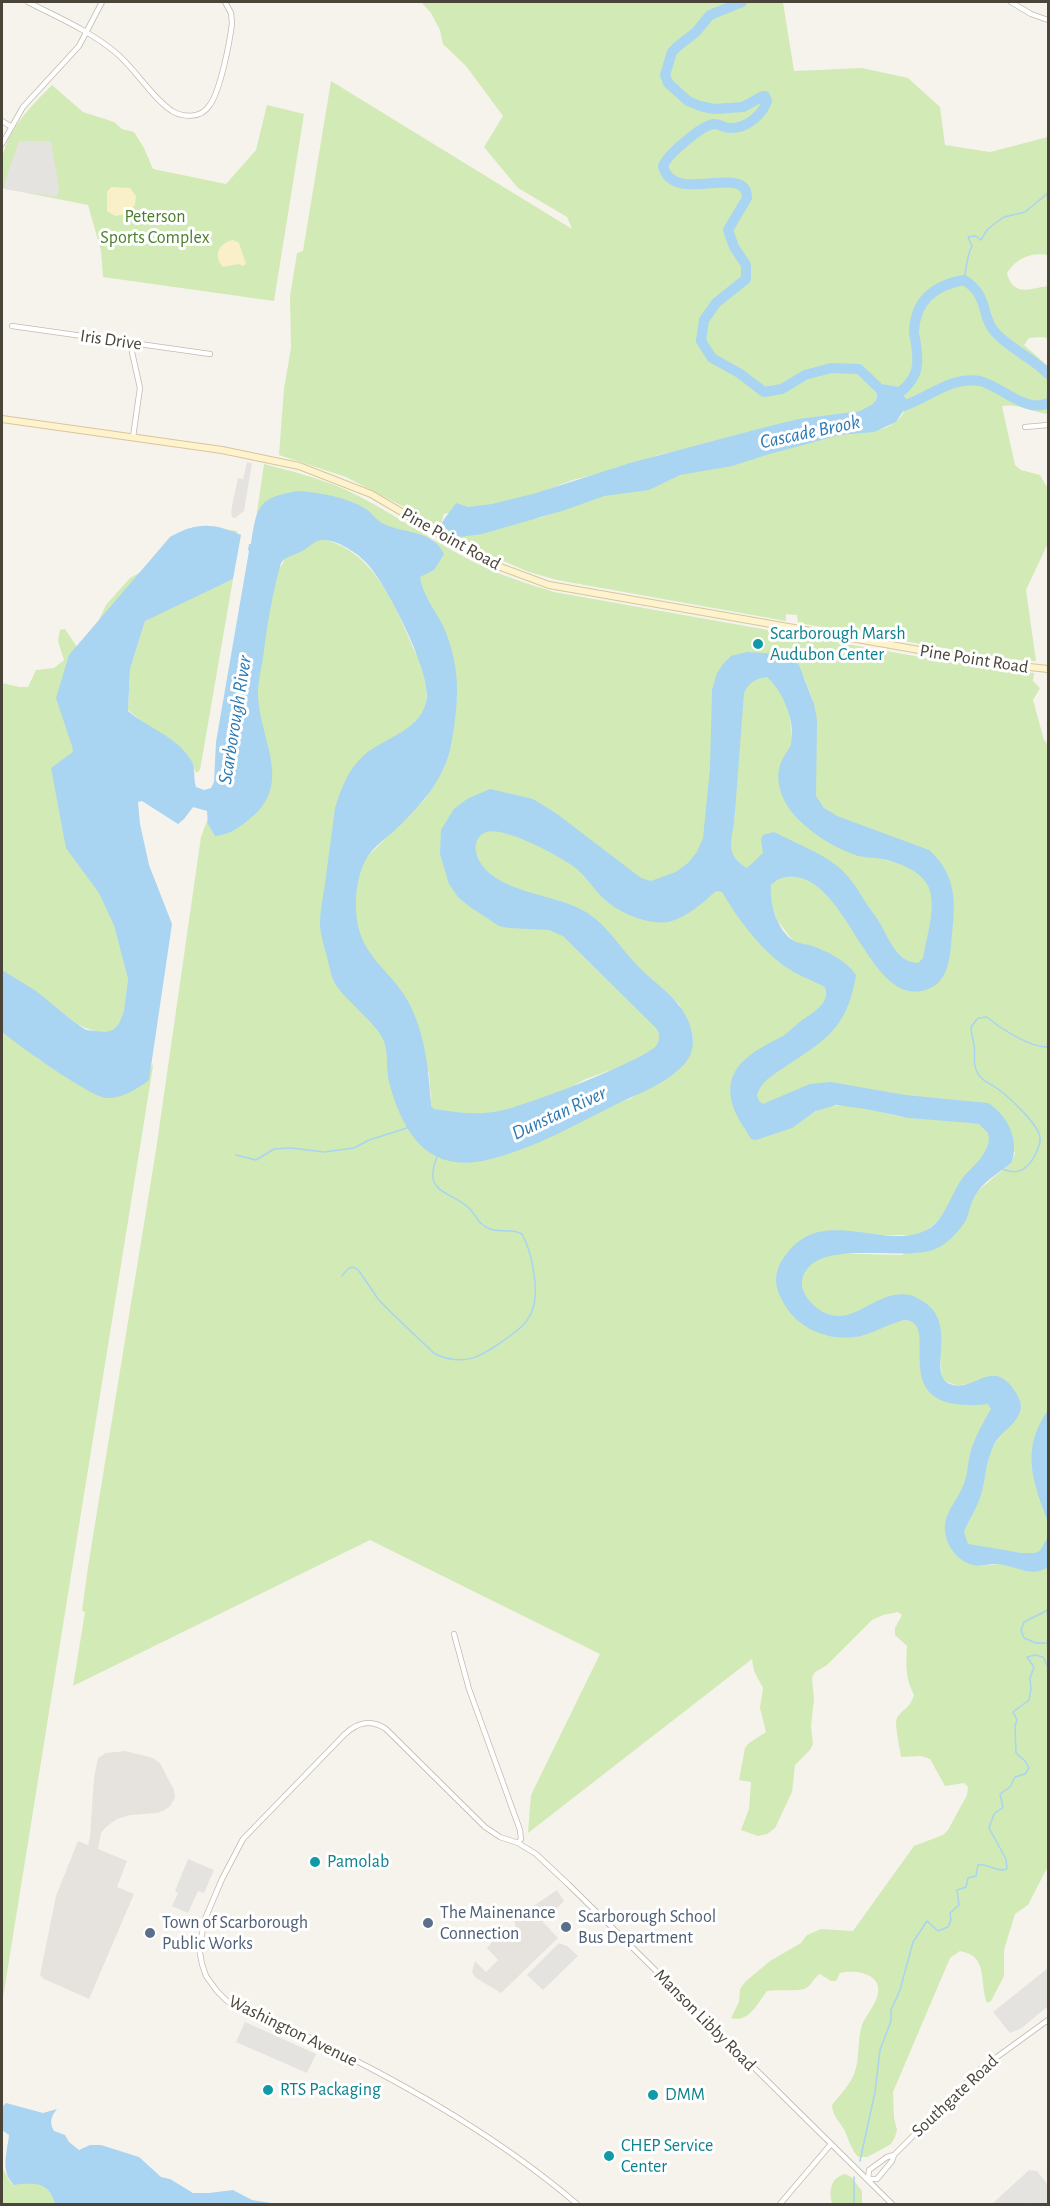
<!DOCTYPE html>
<style>
body{margin:0}
#map{position:relative;width:1050px;height:2206px;overflow:hidden;background:#f6f3ec;font-family:"Alegreya Sans",sans-serif}
canvas{display:block}
.frame{position:absolute;inset:0;border:3px solid #4b4439;pointer-events:none}
</style>
<div id="map">
<canvas width="1050" height="2206"></canvas>
<div class="frame"></div>
</div>
<script>
const context = document.querySelector('canvas').getContext('2d');
context.lineJoin = 'round';
function fill(path, color) { context.fillStyle = color; context.fill(path, 'evenodd'); }
function trace(path, color, width, dash) { context.strokeStyle = color; context.lineWidth = width; context.lineCap = dash ? 'butt' : 'round'; context.setLineDash(dash || []); context.stroke(path); }
function write(font, color, halo, rows, align = 'center') {
  context.font = font + ' "Alegreya Sans",sans-serif'; context.lineWidth = 6; context.setLineDash([]); context.textBaseline = 'middle'; context.strokeStyle = halo; context.fillStyle = color; for (const [text, x, y, turn = 0] of rows) {
    context.save(); context.translate(x, y); context.rotate((+turn || 0) * Math.PI / 180); context.textAlign = isNaN(turn) ? turn : align; if (halo) context.strokeText(text, 0, 0); context.fillText(text, 0, 0); context.restore();
  }
}
fill(new Path2D(`
 M 125,1751 L 153,1758 L 160,1763 L 174,1790 L 175,1798 L 170,1806 L 165,1810 L 157,1813 L 130,1815 L 117,1819 L 106,1827 L 101,1833 L 98,1849 L 127,1861 L 117,1887 L 134,1894 L 89,1999 L 44,1979 L 40,1975 L 56,1896 L 78,1841 L 88,1845 L 90,1837 L 94,1778 L 98,1758 L 106,1753 Z
 M 557,1890 L 564,1901 L 543,1922 L 558,1938 L 501,1993 L 476,1978 L 472,1972 L 475,1961 L 486,1972 L 498,1960 L 487,1948 L 491,1943 L 500,1936 L 517,1933 L 514,1919 Z`), '#e6e2dd');
fill(new Path2D(`
 M 421,2 L 783,2 L 794,71 L 862,68 L 908,78 L 940,107 L 945,145 L 990,152 L 1048,137 L 1048,255 C 1030,252 1017,258 1007,273 C 1013,298 1031,288 1048,286 L 1048,338 L 1041,337 L 1029,338 L 1024,345 L 1048,366 L 1048,414 C 1033,412 1017,403 1002,406 L 1015,465 L 1021,470 L 1040,475 L 1048,489 L 1048,543 L 1026,590 L 1036,661 L 1008,659 L 798,623 L 797,615 L 786,614 L 786,621 L 557,580 L 529,572 L 473,548 L 414,512 L 346,477 L 279,455 L 284,389 L 291,348 L 290,296 L 297,253 L 303,251 L 331,81 L 572,229 L 567,217 L 518,188 L 484,147 L 503,116 L 466,66 L 443,44 L 440,30 L 431,13 ZM 872,379 L 885,385 L 899,387 C 909,399 908,414 894,423 C 876,435 872,426 854,428 C 824,432 785,446 755,455 L 742,461 L 685,470 L 647,487 L 608,493 L 539,518 L 511,521 L 489,528 L 473,535 L 458,535 L 441,524 L 444,514 L 453,512 L 457,504 C 463,506 467,510 475,510 C 509,508 541,491 573,480 C 587,476 605,473 617,467 L 620,469 C 631,467 641,459 653,459 L 654,456 L 712,443 L 797,420 L 860,411 L 869,407 L 874,408 L 877,406 L 875,402 L 877,395 Z
 M 52,85 L 83,112 L 114,122 L 122,129 L 134,132 L 144,148 L 153,169 L 226,184 L 256,150 L 267,105 L 304,114 L 274,301 L 103,277 L 101,251 L 88,205 L 2,188 C 2,179 0,168 2,159 C 8,129 31,106 52,85 Z
 M 264,464 C 291,471 318,478 344,489 C 387,509 426,537 468,559 C 496,574 525,583 554,592 L 937,660 L 1034,673 L 1033,681 L 1040,688 L 1033,700 L 1044,740 L 1048,745 L 1048,1554 L 1030,1554 L 969,1546 L 965,1543 L 964,1532 L 980,1498 L 990,1453 L 997,1440 L 1018,1416 L 1021,1406 L 1014,1390 C 1003,1388 991,1386 980,1384 C 963,1382 959,1390 942,1379 L 937,1319 C 901,1319 836,1329 809,1303 C 803,1297 800,1286 797,1278 L 824,1253 L 902,1255 L 1012,1162 L 1015,1153 L 984,1105 L 757,1106 L 756,1087 L 841,1019 L 845,1008 L 777,920 L 763,876 L 813,877 L 920,991 L 951,888 L 829,813 L 815,798 L 813,701 L 804,677 L 755,654 L 711,791 L 701,851 L 688,866 L 652,887 L 564,824 L 443,833 L 548,928 L 564,934 L 656,1025 L 660,1036 L 660,1045 L 636,1061 L 586,1079 L 561,1092 L 499,1114 L 437,1114 L 428,1103 L 431,1098 L 429,1073 L 362,948 L 356,922 L 355,905 L 355,885 L 366,858 L 425,799 L 444,768 L 449,751 L 457,698 L 417,580 L 435,542 L 432,539 L 256,519 Z
 M 203,526 L 237,531 L 236,540 L 137,580 L 109,904 L 128,979 L 124,1016 L 115,1034 C 94,1031 83,1030 67,1016 L 2,970 L 2,683 L 19,687 L 28,687 L 36,670 L 54,668 L 64,660 L 58,641 L 60,630 L 65,629 L 77,647 L 95,628 L 106,605 L 130,578 L 139,573 L 186,529 Z
 M 318,538 C 375,549 395,606 416,654 L 418,655 L 427,687 L 426,707 L 334,848 L 389,1038 L 408,1125 L 622,1101 L 630,1099 L 688,1058 L 693,1040 L 692,1031 L 679,1004 L 638,967 L 547,899 L 492,888 L 473,847 L 485,826 L 509,832 L 557,852 L 599,886 L 718,885 L 790,967 L 826,987 L 827,996 L 824,1004 L 732,1090 L 795,1125 C 807,1119 817,1108 831,1105 C 856,1101 879,1114 904,1117 C 930,1120 956,1120 982,1124 L 991,1135 L 989,1148 C 973,1171 943,1226 918,1235 L 820,1235 L 788,1305 L 870,1332 L 904,1319 L 912,1319 L 920,1324 L 923,1381 L 994,1403 L 971,1471 L 952,1511 L 978,1566 L 1000,1564 L 1048,1567 L 1048,1866 L 1028,1905 L 1015,1914 L 1004,1950 L 1004,1976 L 991,2001 L 987,2003 C 979,1982 989,1956 960,1951 L 950,1958 L 893,2092 L 894,2118 L 897,2130 L 895,2137 L 891,2144 L 875,2153 L 867,2157 L 858,2157 C 851,2148 849,2141 845,2131 C 840,2122 832,2115 832,2105 C 840,2095 851,2084 855,2071 C 860,2056 857,2040 862,2025 C 866,2015 874,2007 877,1997 C 885,1974 856,1969 840,1973 L 836,1981 L 831,1981 L 820,1974 C 813,1978 812,1985 806,1988 C 800,1992 776,1989 767,1991 C 757,2004 749,2023 731,2018 L 739,2002 L 740,1989 L 745,1982 L 770,1961 L 801,1943 L 807,1935 L 821,1929 L 853,1931 L 914,1846 L 943,1835 L 948,1830 L 967,1795 L 968,1787 L 964,1783 L 945,1786 L 930,1759 L 921,1756 L 901,1757 C 900,1749 894,1723 897,1718 C 903,1708 909,1710 914,1695 C 905,1678 906,1664 907,1646 L 895,1635 L 895,1628 L 902,1615 L 898,1612 L 883,1615 L 872,1620 L 827,1665 L 815,1672 L 812,1678 L 814,1699 L 811,1726 L 813,1744 L 810,1750 L 795,1765 L 792,1792 L 775,1828 L 767,1834 L 758,1836 L 741,1830 L 749,1809 L 751,1782 L 739,1780 L 745,1748 L 749,1743 L 766,1732 L 760,1708 L 763,1688 L 754,1671 L 752,1659 L 528,1833 L 531,1795 L 600,1654 L 370,1540 L 73,1686 L 85,1612 L 82,1611 L 88,1567 L 156,1150 L 201,837 L 256,688 L 275,576 L 287,556 Z
 M 233,579 L 200,770 L 196,773 L 191,761 L 128,710 L 130,669 L 145,621 L 167,609 Z
 M 770,676 L 788,702 L 793,746 L 781,764 L 864,854 L 914,868 L 932,887 L 932,911 L 924,960 L 916,966 L 894,952 L 876,918 L 853,884 L 747,868 L 732,859 L 730,840 L 734,824 L 738,736 L 744,680 Z
 M 2,1030 L 40,1060 L 149,1074 L 152,1064 L 153,1066 L 2,2004 Z
 M 2,2167 L 11,2183 C 17,2186 19,2184 25,2183 C 43,2181 51,2189 55,2204 L 2,2204 Z
 M 845,2174 L 851,2177 L 862,2191 L 862,2204 L 832,2204 C 829,2191 830,2178 845,2174 Z`), '#d2eab5');
fill(new Path2D(`
 M 111,187 L 130,188 L 136,196 L 135,205 L 126,214 L 115,216 L 107,211 L 107,192 Z
 M 233,240 L 239,243 L 246,264 L 243,266 L 239,264 L 223,267 C 213,256 218,243 233,240 Z`), '#f9efc9');
fill(new Path2D(`
 M 19,141 L 51,141 L 59,188 L 57,197 L 4,189 L 5,181 Z
 M 247,462 L 252,463 L 244,511 L 235,518 L 232,517 L 231,512 L 234,496 L 238,478 L 243,479 Z
 M 188,1859 L 214,1870 L 204,1893 L 198,1891 L 188,1913 L 172,1906 L 178,1893 L 175,1891 Z
 M 559,1943 L 567,1946 L 578,1956 L 543,1990 L 527,1975 Z
 M 1048,1968 L 1048,2006 L 1022,2028 L 1010,2033 L 993,2012 Z
 M 245,2022 L 316,2054 L 307,2073 L 236,2042 Z
 M 1029,2170 L 1037,2171 L 1048,2185 L 1048,2204 L 1032,2204 L 1030,2202 L 1027,2204 L 992,2204 Z`), '#e5e3e0');
fill(new Path2D(`
 M 871,379 L 882,384 L 899,387 L 907,401 L 906,407 L 896,422 L 874,432 L 840,435 L 766,455 L 732,466 L 680,475 L 649,490 L 604,496 L 565,510 L 482,534 L 459,537 L 441,525 C 445,516 451,511 456,503 L 468,507 L 492,504 L 533,494 L 630,463 L 766,427 L 799,419 L 860,411 L 873,404 L 876,400 L 877,395 Z
 M 299,491 C 322,493 346,497 366,509 C 372,513 377,521 384,524 C 405,534 433,530 444,554 L 434,570 L 420,577 C 422,594 435,610 443,626 C 462,668 459,705 450,750 C 442,783 418,808 394,831 C 385,839 375,846 368,856 C 359,870 355,891 356,908 C 357,959 394,969 412,1009 C 426,1040 429,1073 431,1106 L 434,1109 C 454,1112 473,1115 494,1112 C 516,1110 643,1061 656,1046 C 660,1041 660,1035 657,1029 L 563,936 L 549,930 L 509,928 L 499,926 L 470,907 L 458,897 L 449,884 L 440,854 L 441,830 L 454,809 L 467,799 L 490,789 L 533,799 L 557,814 L 641,878 L 651,881 L 676,872 L 688,863 L 697,852 L 703,838 L 710,769 L 712,690 L 717,673 L 723,664 L 731,656 L 747,652 L 780,654 L 790,657 L 799,665 L 814,704 L 817,720 L 816,796 L 824,808 L 837,816 L 929,850 C 956,874 956,901 952,934 C 950,954 950,981 928,989 C 871,1011 850,884 796,877 C 786,876 779,877 771,885 C 769,902 777,931 794,941 C 799,944 806,944 812,946 C 827,951 847,961 856,975 C 847,1030 825,1040 782,1069 C 771,1076 761,1082 757,1095 L 759,1101 L 763,1104 L 810,1084 L 831,1082 L 905,1095 L 988,1103 C 1008,1116 1019,1139 1012,1162 C 1002,1171 986,1180 978,1191 C 971,1200 970,1210 966,1220 C 960,1231 945,1246 933,1250 C 900,1260 833,1243 810,1266 C 803,1272 800,1282 803,1290 C 809,1306 829,1320 847,1315 C 866,1310 886,1290 910,1295 C 914,1296 919,1299 922,1301 C 960,1322 926,1375 950,1384 C 974,1393 990,1359 1012,1387 C 1016,1392 1021,1400 1021,1407 C 1020,1422 1002,1431 995,1443 C 986,1459 986,1478 981,1495 C 977,1508 969,1520 964,1532 L 968,1544 L 1022,1553 L 1034,1553 L 1040,1551 L 1048,1537 L 1048,1567 C 1031,1579 1014,1564 995,1564 C 988,1564 980,1567 973,1565 C 953,1560 938,1534 948,1514 C 953,1502 963,1491 966,1477 C 968,1470 968,1462 970,1454 C 974,1438 983,1423 991,1409 L 988,1404 C 877,1416 946,1321 904,1320 C 889,1324 875,1332 861,1336 C 835,1342 804,1332 788,1310 C 781,1299 773,1286 777,1272 C 779,1264 783,1258 788,1252 C 825,1204 890,1254 930,1228 C 947,1216 952,1190 965,1175 C 975,1165 993,1149 988,1133 L 979,1124 L 971,1123 L 908,1118 L 866,1109 L 836,1105 L 816,1111 L 792,1128 L 756,1140 L 751,1139 C 744,1126 733,1114 731,1098 C 725,1064 758,1049 783,1036 C 789,1032 794,1026 801,1021 C 812,1013 831,1004 825,987 C 812,980 796,975 783,965 C 758,946 738,919 722,892 L 716,891 C 703,903 686,918 668,922 C 646,925 618,912 603,898 C 594,889 587,878 577,869 C 564,858 500,823 484,833 C 469,842 477,861 487,871 C 507,891 552,896 576,907 C 604,919 616,943 636,964 C 657,987 684,999 692,1032 C 694,1043 693,1053 686,1062 C 669,1082 643,1092 621,1102 C 578,1123 538,1147 491,1159 C 430,1175 404,1137 389,1082 C 386,1069 388,1056 385,1044 C 381,1027 346,1001 336,985 C 331,977 330,969 328,961 C 325,948 320,935 320,923 C 320,910 323,897 325,884 C 328,859 332,833 335,808 C 341,789 348,770 363,756 C 384,737 425,730 427,696 C 428,667 389,590 370,567 C 362,556 339,540 324,540 C 316,539 310,546 304,550 C 296,555 287,555 281,563 C 272,594 267,626 263,658 C 261,669 258,682 258,694 C 259,741 296,785 247,821 C 237,829 228,835 215,836 L 208,824 L 207,811 L 193,807 L 184,819 L 178,824 L 142,801 L 138,802 L 140,824 L 149,865 L 172,924 L 149,1080 C 139,1088 121,1099 107,1098 C 90,1097 18,1045 2,1032 L 2,970 L 36,991 L 73,1021 L 86,1030 L 106,1032 L 113,1030 L 119,1024 L 124,1011 L 128,979 L 114,925 L 99,893 L 66,848 L 51,768 L 73,752 L 72,746 L 56,698 L 69,655 L 170,537 C 197,522 213,523 241,535 L 233,579 L 145,621 L 130,669 L 128,711 C 148,728 176,736 191,760 C 196,768 193,778 196,787 L 204,790 L 211,788 L 214,782 L 216,742 L 249,551 L 248,550 L 249,544 L 251,544 C 257,506 258,497 299,491 ZM 767,677 C 783,691 796,722 791,744 C 789,750 785,754 782,760 C 774,777 780,796 791,811 C 807,831 831,846 855,855 C 863,858 873,857 882,859 C 901,863 928,873 931,895 C 934,915 926,939 923,958 L 918,963 C 894,962 888,934 876,917 C 865,903 856,884 843,871 C 827,855 795,843 774,832 L 763,835 L 761,840 L 763,853 L 747,868 C 727,856 730,845 734,824 L 744,693 C 749,682 755,679 767,677 Z
 M 1048,1410 L 1048,1522 C 1033,1482 1020,1450 1048,1410 Z
 M 6,2103 L 43,2113 L 57,2109 C 51,2116 49,2123 54,2131 L 65,2135 L 69,2142 L 79,2150 L 90,2145 L 101,2145 L 139,2157 L 161,2177 L 170,2179 L 193,2193 L 209,2193 L 233,2190 L 252,2200 L 277,2204 L 55,2204 C 49,2181 34,2183 14,2185 C 0,2171 7,2154 9,2135 L 2,2130 L 2,2107 Z`), '#a9d4f2');
trace(new Path2D(`
 M 964,280 C 967,267 966,258 972,246 L 968,237 L 976,236 L 981,240 L 987,230 L 994,224 L 1004,217 L 1025,212 L 1048,193
 M 236,1155 L 256,1160 L 274,1149 L 291,1148 L 324,1152 L 354,1148 L 369,1140 L 407,1128
 M 1002,1169 C 1011,1172 1019,1174 1027,1166 C 1033,1161 1041,1146 1040,1137 C 1038,1124 1009,1097 998,1089 C 990,1083 981,1081 977,1072 C 972,1062 976,1054 974,1045 C 973,1038 971,1033 971,1027 L 978,1018 L 987,1017 C 1001,1029 1031,1048 1048,1047
 M 342,1276 C 346,1271 350,1264 357,1269 C 359,1270 374,1293 378,1299 C 396,1318 416,1336 435,1354 C 466,1368 483,1355 507,1338 C 518,1330 527,1324 532,1311 C 540,1291 532,1252 522,1234 C 512,1228 501,1233 490,1229 C 479,1225 477,1217 470,1209 C 450,1190 422,1194 437,1157
 M 1048,1610 L 1024,1622 L 1021,1630 L 1024,1638 L 1036,1643 L 1048,1643
 M 860,2161 L 875,2092 L 880,2050 L 891,2021 L 891,2010 L 900,1990 L 913,1942 L 927,1921 L 938,1931 L 948,1927 L 951,1920 L 950,1913 L 959,1905 L 957,1890 L 966,1887 L 968,1878 L 976,1876 L 978,1865 C 989,1863 997,1873 1007,1869 L 1006,1859 L 989,1828 L 994,1814 L 1003,1807 L 1000,1794 L 1010,1787 L 1015,1777 L 1025,1774 L 1029,1768 L 1025,1761 L 1016,1753 L 1015,1726 L 1017,1720 L 1013,1712 L 1029,1700 L 1031,1689 L 1030,1678 L 1034,1667 L 1027,1657 L 1035,1655 L 1043,1657 L 1048,1667
 M 854,2204 L 854,2177`), '#a9d4f2', 1.5);
trace(new Path2D(`
 M 742,2 L 710,15 L 696,32 L 678,46 L 672,52 L 665,75 L 668,83 L 688,101 L 700,106 L 714,109 L 743,107 L 763,96 L 765,96 L 767,101 C 763,114 747,128 732,128 C 726,129 720,124 714,124 C 702,125 667,155 663,166 C 673,207 747,161 747,198 L 728,230 L 734,247 L 746,265 L 746,279 L 716,303 L 704,320 L 701,341 L 712,358 L 739,373 L 764,392 L 782,389 L 805,375 L 831,368 L 859,369 L 880,389
 M 890,398 C 896,397 900,392 905,388 C 918,375 919,363 916,345 C 916,341 914,336 914,332 C 915,300 935,285 964,280 C 989,295 981,316 994,331 C 1009,349 1032,357 1048,374
 M 893,409 C 924,403 948,375 980,381 C 1001,386 1026,414 1048,403`), '#a9d4f2', 10);
const minor = new Path2D(`
 M 28,2 C 57,17 90,31 115,52 C 136,69 150,96 172,111 C 184,118 201,118 209,106 C 220,93 230,41 232,23 L 231,13 L 225,2
 M 1011,2 L 1031,14 L 1048,20
 M 2,121 L 10,126
 M 2,144 L 23,107 L 79,46 L 102,2
 M 12,326 L 210,354
 M 130,343 L 140,388 L 133,437
 M 1025,427 L 1048,425
 M 454,1634 L 469,1689 L 520,1830 L 521,1839 L 518,1843 L 536,1854 L 568,1884 L 892,2204
 M 518,1843 L 500,1837 L 485,1827 L 386,1729 C 371,1719 358,1722 345,1734 L 243,1839 L 222,1879 L 205,1919 L 199,1948 L 202,1964 L 206,1976 L 217,1991 L 227,2001 C 257,2018 292,2028 323,2044 C 412,2088 501,2139 577,2204
 M 894,2155 L 887,2157 L 869,2170 L 868,2179 L 877,2179 L 892,2161 L 894,2155 L 979,2070 L 1048,2020
 M 780,2204 L 831,2144`);
const secondary = new Path2D(`
 M 2,419 L 222,450 L 299,466 L 371,494 L 487,562 L 549,585 L 925,651 L 1002,664 L 1048,669`);
trace(minor, '#c2bbae', 6);
trace(secondary, '#d6c79b', 8);
trace(minor, '#fff', 4.5);
trace(secondary, '#fff3cd', 6);
for (const [x, y, r, color] of [
 [758,644,6,"#0f9aa8"],
 [315,1862,6,"#0f9aa8"],
 [428,1923,6,"#5c6f8a"],
 [566,1927,6,"#5c6f8a"],
 [150,1933,6,"#5c6f8a"],
 [268,2090,6,"#0f9aa8"],
 [653,2095,6,"#0f9aa8"],
 [609,2156,6,"#0f9aa8"]
]) { const dot = new Path2D(); dot.arc(x, y, r, 0, 2 * Math.PI); context.fillStyle = color; context.fill(dot); trace(dot, '#fff', 2); }
write('18px', '#4a7f2a', '#fff', [
 ["Peterson",155,217],
 ["Sports Complex",155,238]
]);
write('18px', '#4b4439', '#fff', [
 ["Iris Drive",111,340,8],
 ["Pine Point Road",451,539,29],
 ["Pine Point Road",974,659,9],
 ["Manson Libby Road",705,2020,45],
 ["Washington Avenue",293,2031,26],
 ["Southgate Road",955,2096,-43]
]);
write('18px', '#0d838f', '#fff', [
 ["Scarborough Marsh",770,634],
 ["Audubon Center",770,655],
 ["Pamolab",327,1862],
 ["RTS Packaging",280,2090],
 ["DMM",665,2095],
 ["CHEP Service",621,2146],
 ["Center",621,2167]
], 'left');
write('18px', '#4e5e75', '#fff', [
 ["The Mainenance",440,1913],
 ["Connection",440,1934],
 ["Scarborough School",578,1917],
 ["Bus Department",578,1938],
 ["Town of Scarborough",162,1923],
 ["Public Works",162,1944]
], 'left');
write('italic 20px', '#2e7ab2', '#fff', [
 ["Cascade Brook",810,432,-12],
 ["Scarborough River",235,720,-81],
 ["Dunstan River",559,1113,-25]
]);
</script>
